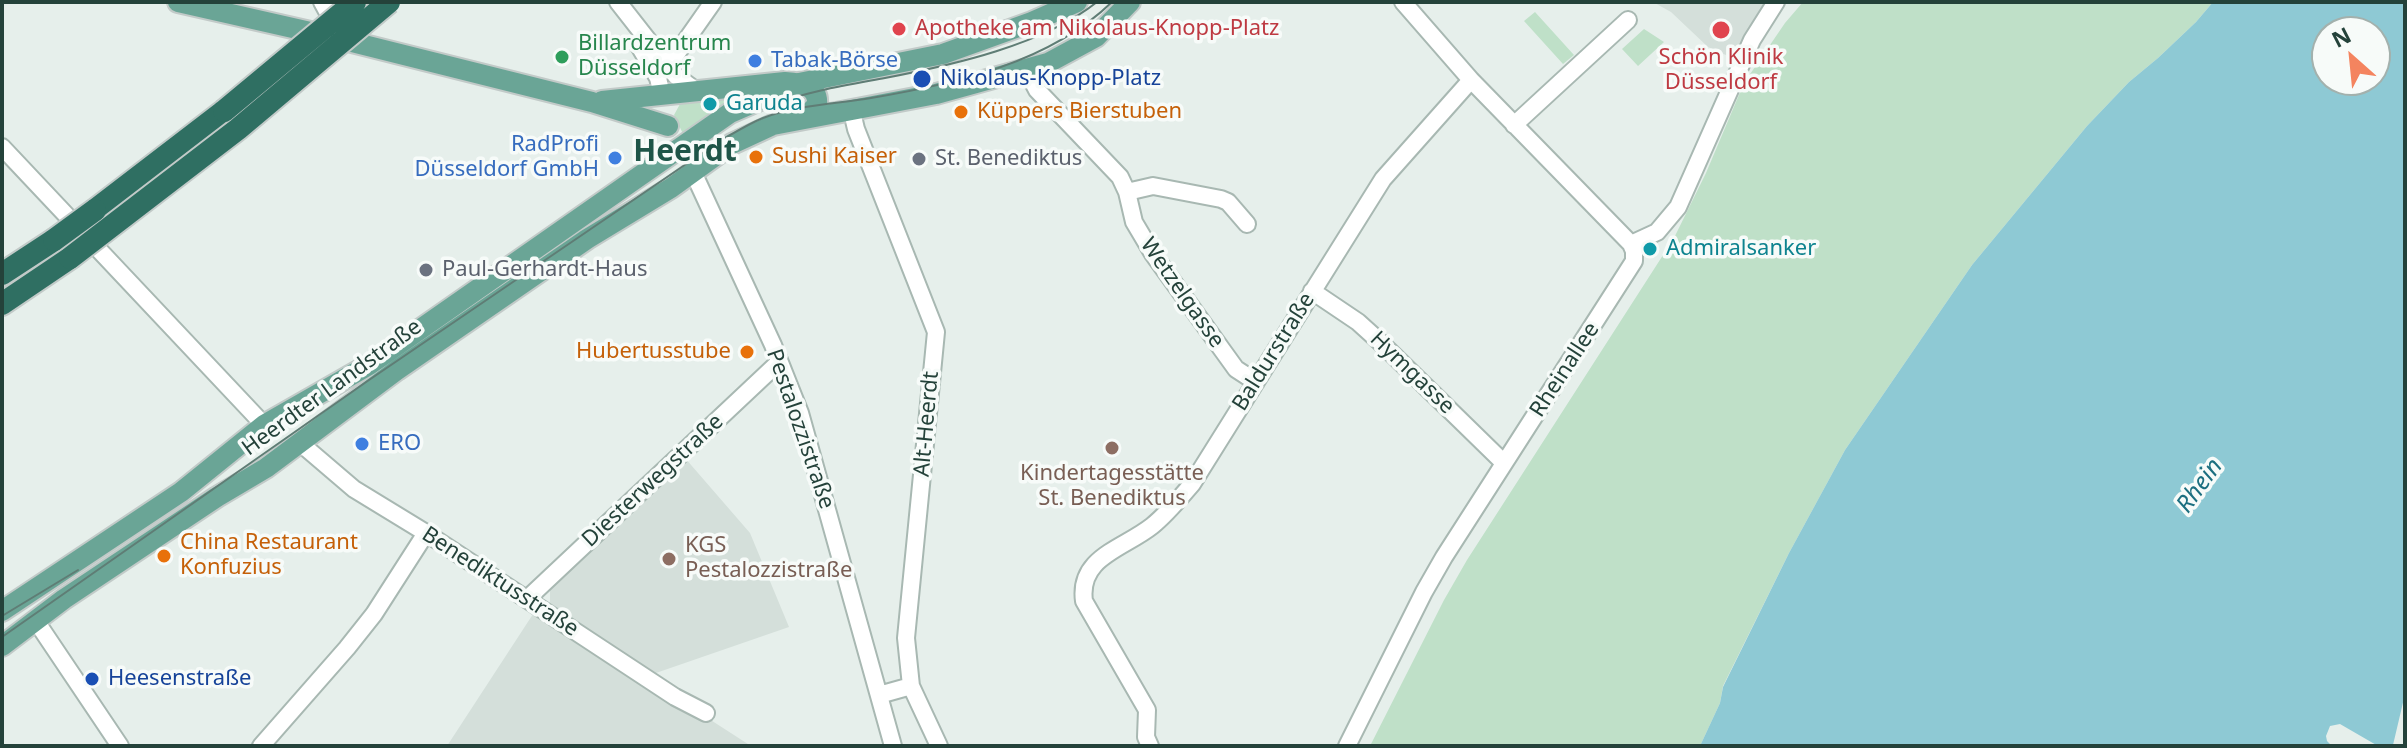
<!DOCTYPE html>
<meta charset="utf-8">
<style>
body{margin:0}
#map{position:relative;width:2407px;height:748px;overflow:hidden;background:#e6efeb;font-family:"Noto Sans",sans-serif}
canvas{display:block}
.frame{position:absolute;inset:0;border:4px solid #24423a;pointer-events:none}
.north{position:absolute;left:2311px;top:16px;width:80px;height:80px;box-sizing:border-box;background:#f7fbf9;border:2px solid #a3b1ad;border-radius:50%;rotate:333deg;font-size:22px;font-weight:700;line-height:32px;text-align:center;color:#24423a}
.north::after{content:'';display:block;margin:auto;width:28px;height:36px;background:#f4845f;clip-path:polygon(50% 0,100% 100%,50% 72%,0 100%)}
</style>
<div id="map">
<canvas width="2407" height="748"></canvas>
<div class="frame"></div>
<div class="north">N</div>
</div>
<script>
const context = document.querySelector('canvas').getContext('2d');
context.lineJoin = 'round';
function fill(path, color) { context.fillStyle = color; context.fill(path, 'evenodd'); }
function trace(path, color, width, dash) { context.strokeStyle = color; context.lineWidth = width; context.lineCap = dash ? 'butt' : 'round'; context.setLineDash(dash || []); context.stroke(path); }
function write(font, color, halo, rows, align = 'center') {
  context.font = font + ' "Noto Sans",sans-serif'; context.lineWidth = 7; context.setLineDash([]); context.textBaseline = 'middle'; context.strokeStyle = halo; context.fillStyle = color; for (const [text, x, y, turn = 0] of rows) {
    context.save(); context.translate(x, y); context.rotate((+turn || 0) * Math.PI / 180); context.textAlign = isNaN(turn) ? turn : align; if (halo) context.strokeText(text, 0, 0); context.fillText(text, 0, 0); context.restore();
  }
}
fill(new Path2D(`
 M 1653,2 L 1770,2 L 1737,60 L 1708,47 L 1671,12 Z
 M 685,458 L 750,533 L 789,627 L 653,674 L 550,603 L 550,585 Z
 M 537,608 L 751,746 L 447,746 Z`), '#d4dfda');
fill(new Path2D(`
 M 1803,2 L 2213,2 L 2196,22 L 2158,58 L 2129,82 L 2087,126 L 1972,265 L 1845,450 L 1789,553 L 1723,686 L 1720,703 L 1700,746 L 1370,746 L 1444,600 L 1467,560 L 1674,238 L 1706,173 L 1744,83 L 1785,23 Z
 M 1535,12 L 1574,55 L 1563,64 L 1524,21 Z
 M 1644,29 L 1664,42 L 1638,66 L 1622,49 Z
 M 751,93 L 685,138 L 674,115 L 680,104 Z`), '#bfe0c8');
fill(new Path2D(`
 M 2213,2 L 2405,2 L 2405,694 L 2393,745 L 2378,746 L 2340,724 L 2330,726 L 2326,736 L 2327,741 L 2332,746 L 1700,746 L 1720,703 L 1723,687 L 1789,553 L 1845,450 L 1972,265 L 2087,126 L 2129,82 L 2158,58 L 2196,22 ZM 2327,32 L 2375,32 L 2375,80 L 2327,80 Z`), '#8ec9d4');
const minor = new Path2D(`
 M 322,2 L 328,13 L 328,30
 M 618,2 L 676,76 L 698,92
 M 639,46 L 658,78 L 662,95
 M 660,68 L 667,66 L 673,59 L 713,2
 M 1026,69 L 1037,90 L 1120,177 L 1127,192 L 1134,222 L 1153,254 L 1236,369 L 1256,382
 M 852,112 L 856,129 L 936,332 L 906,638 L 911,686 L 939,746
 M 1514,125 L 1628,20
 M 2,147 L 264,425
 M 693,172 L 773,345 L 800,413 L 893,746
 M 1127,192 L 1153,186 L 1221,199 L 1228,202 L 1247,224
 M 1631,244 L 1657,232 L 1678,207 L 1752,40 L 1776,2
 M 1312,291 L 1358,322 L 1379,341 L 1504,463
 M 299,442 L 354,489 L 426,533 L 675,697 L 706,713
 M 527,599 L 779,362
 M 36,621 L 120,746
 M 879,695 L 911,686
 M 261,746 L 347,648 L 374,614 L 426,533
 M 1150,746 L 1146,737 L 1147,710 L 1084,601 C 1078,557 1123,549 1152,526 C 1167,514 1179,499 1192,484 L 1383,179 L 1471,80
 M 1347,746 L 1424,592 L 1444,557 L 1634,261 L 1634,251 L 1631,244 L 1471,80 L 1403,2`);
const major = new Path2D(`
 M 178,2 L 328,36 L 592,102 L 668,126
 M 602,101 L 785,82 C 801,83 819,86 817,105 L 809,113 L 795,117
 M 2,611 L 181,492 L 264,425 L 369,365 L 730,113 L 799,83 L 943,54 L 1032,22 L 1077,2
 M 2,646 L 64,599 L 217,497 L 266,468 L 397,370 L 587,239 L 671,188 L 732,144 L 773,125 L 936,94 L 1048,63 L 1096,37 L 1130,2`);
const highway = new Path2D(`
 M 95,210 L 224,111
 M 2,274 L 54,240
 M 2,304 L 70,258`);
trace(minor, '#a8b8b2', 20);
trace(major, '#c2cac8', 24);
trace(highway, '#c2cac8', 26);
trace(minor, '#fff', 16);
trace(major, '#6aa596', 20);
trace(highway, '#2f6f62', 22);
trace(new Path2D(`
 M 772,105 C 808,91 847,85 885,78 C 953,65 1043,45 1097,2
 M 2,616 L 78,570
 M 2,637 L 369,380 L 720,141 C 734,133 748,124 763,118 C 797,105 836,104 871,98 C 955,84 1049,63 1112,2`), '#5f7d75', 2);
const highwayBridge = new Path2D(`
 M 224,111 L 355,2
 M 54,240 L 95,210
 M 70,258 L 238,129 L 389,2`);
trace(highwayBridge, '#c2cac8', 26, []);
trace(highwayBridge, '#2f6f62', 22);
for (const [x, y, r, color] of [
 [899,29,8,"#e0444e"],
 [1721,30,10,"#e0444e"],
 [562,57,8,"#2e9e5b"],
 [755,61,8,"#3f7fe0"],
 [922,79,10,"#1a4fb4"],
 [710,104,8,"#0f9aa8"],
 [961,112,8,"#e8710a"],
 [756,157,8,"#e8710a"],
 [615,158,8,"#3f7fe0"],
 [919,159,8,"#6b7280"],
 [1650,249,8,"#0f9aa8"],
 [426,270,8,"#6b7280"],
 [747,352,8,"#e8710a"],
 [362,444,8,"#3f7fe0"],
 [1112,448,8,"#8d6e63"],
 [164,556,8,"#e8710a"],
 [669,559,8,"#8d6e63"],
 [92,679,8,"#1a4fb4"]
]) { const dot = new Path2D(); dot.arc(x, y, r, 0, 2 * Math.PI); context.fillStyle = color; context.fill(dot); trace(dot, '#f7fbf9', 3); }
write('22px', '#be3a42', '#f7fbf9', [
 ["Apotheke am Nikolaus-Knopp-Platz",915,29],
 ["Schön Klinik",1721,58,"center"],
 ["Düsseldorf",1721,83,"center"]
], 'left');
write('22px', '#27864d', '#f7fbf9', [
 ["Billardzentrum",578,44],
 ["Düsseldorf",578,69]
], 'left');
write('22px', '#366cbe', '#f7fbf9', [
 ["Tabak-Börse",771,61],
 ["RadProfi",599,145,"right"],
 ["Düsseldorf GmbH",599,170,"right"],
 ["ERO",378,444]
], 'left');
write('22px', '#164399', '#f7fbf9', [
 ["Nikolaus-Knopp-Platz",940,79],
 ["Heesenstraße",108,679]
], 'left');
write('22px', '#0d838f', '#f7fbf9', [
 ["Garuda",726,104],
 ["Admiralsanker",1666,249]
], 'left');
write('22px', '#c56008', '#f7fbf9', [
 ["Küppers Bierstuben",977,112],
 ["Sushi Kaiser",772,157],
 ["Hubertusstube",731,352,"right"],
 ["China Restaurant",180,543],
 ["Konfuzius",180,568]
], 'left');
write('22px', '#5b616d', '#f7fbf9', [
 ["St. Benediktus",935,159],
 ["Paul-Gerhardt-Haus",442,270]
], 'left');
write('22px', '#24423a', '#f7fbf9', [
 ["Wetzelgasse",1182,293,55],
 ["Baldurstraße",1274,352,-58],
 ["Rheinallee",1565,370,-57],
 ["Hymgasse",1412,373,44],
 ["Heerdter Landstraße",332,388,-36],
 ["Alt-Heerdt",927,424,-85],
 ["Pestalozzistraße",800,429,71],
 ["Diesterwegstraße",653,481,-43],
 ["Benediktusstraße",500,582,33]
]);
write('22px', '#785e54', '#f7fbf9', [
 ["Kindertagesstätte",1112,474],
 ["St. Benediktus",1112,499],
 ["KGS",685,546,"left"],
 ["Pestalozzistraße",685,571,"left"]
]);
write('italic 24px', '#1c6f80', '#f7fbf9', [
 ["Rhein",2200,486,-54]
]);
write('bold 30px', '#1f5548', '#f7fbf9', [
 ["Heerdt",685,152]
]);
</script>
